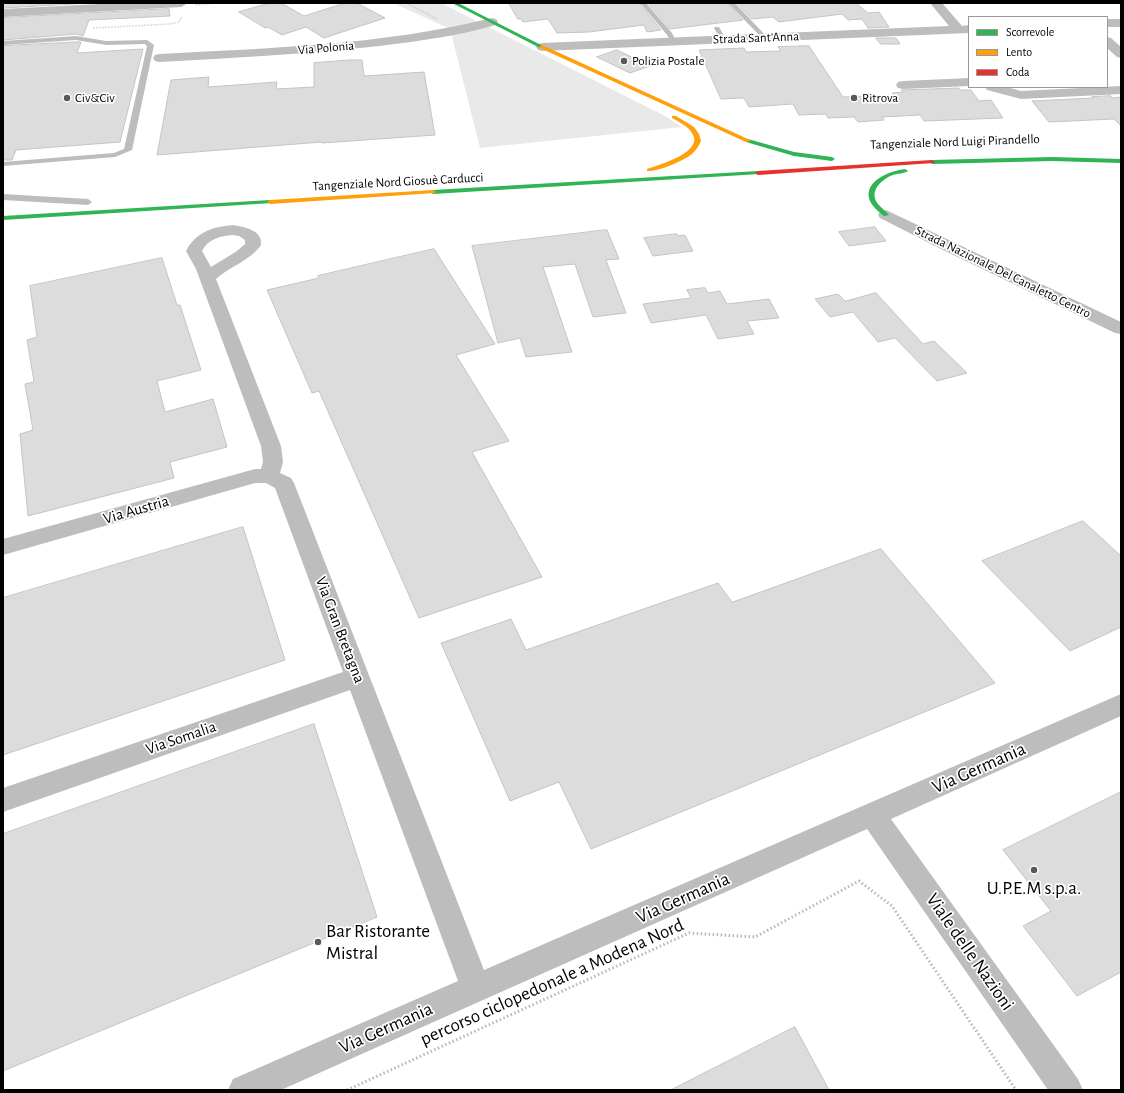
<!DOCTYPE html>
<meta charset="utf-8">
<style>
body{margin:0}
#map{position:relative;width:1124px;height:1093px;overflow:hidden;background:#fff;font-family:"Alegreya Sans",sans-serif}
canvas{display:block}
.frame{position:absolute;inset:0;border:4px solid #000;pointer-events:none}
.legend{position:absolute;left:968px;top:16px;width:140px;height:72px;box-sizing:border-box;background:#fff;border:1px solid #999;margin:0;padding:5px 7px;list-style:none;font-size:12px;color:#000}
.legend li{display:flex;align-items:center;gap:8px;height:20px}
.legend b{width:20px;border:1px solid #999}
</style>
<div id="map">
<canvas width="1124" height="1093"></canvas>
<div class="frame"></div>
<ul class="legend">
<li><b style="height:5px;background:#30b455"></b>Scorrevole</li>
<li><b style="height:5px;background:#ff9f0a"></b>Lento</li>
<li><b style="height:5px;background:#e5322d"></b>Coda</li>
</ul>
</div>
<script>
const context = document.querySelector('canvas').getContext('2d');
context.lineJoin = 'round';
function fill(path, color) { context.fillStyle = color; context.fill(path, 'evenodd'); }
function trace(path, color, width, dash) { context.strokeStyle = color; context.lineWidth = width; context.lineCap = dash ? 'butt' : 'round'; context.setLineDash(dash || []); context.stroke(path); }
function write(font, color, halo, rows, align = 'center') {
  context.font = font + ' "Alegreya Sans",sans-serif'; context.lineWidth = 3.5; context.setLineDash([]); context.textBaseline = 'middle'; context.strokeStyle = halo; context.fillStyle = color; for (const [text, x, y, turn = 0] of rows) {
    context.save(); context.translate(x, y); context.rotate((+turn || 0) * Math.PI / 180); context.textAlign = isNaN(turn) ? turn : align; if (halo) context.strokeText(text, 0, 0); context.fillText(text, 0, 0); context.restore();
  }
}
fill(new Path2D(`
 M 393,3 L 441,3 L 665,116 L 682,127 L 480,148 L 450,29 Z`), '#e9e9e9');
const building = new Path2D(`
 M 3,3 L 89,3 L 3,8 Z
 M 270,3 L 281,3 L 304,16 L 345,3 L 357,3 L 385,18 L 324,38 L 306,27 L 282,35 L 268,27 L 265,28 L 239,12 Z
 M 509,3 L 639,3 L 661,30 L 647,32 L 644,25 L 589,32 L 557,33 L 548,19 L 523,22 L 521,19 L 518,19 Z
 M 648,3 L 727,3 L 743,20 L 670,29 Z
 M 737,3 L 856,3 L 868,13 L 879,12 L 889,27 L 868,28 L 862,19 L 848,20 L 842,14 L 779,22 L 773,17 L 752,19 Z
 M 169,9 L 170,16 L 89,20 L 83,36 L 76,34 L 3,40 L 3,18 Z
 M 876,38 L 896,38 L 900,44 L 881,44 Z
 M 76,42 L 81,42 L 77,53 L 143,49 L 120,142 L 16,150 L 12,160 L 3,160 L 3,46 Z
 M 809,46 L 843,97 L 894,95 L 892,93 L 903,92 L 901,90 L 959,88 L 960,90 L 971,90 L 979,101 L 991,100 L 1003,118 L 924,121 L 920,115 L 882,117 L 884,120 L 858,122 L 854,117 L 828,118 L 826,114 L 799,115 L 793,104 L 749,107 L 744,98 L 721,99 L 699,50 L 744,48 L 746,52 L 781,51 L 778,47 Z
 M 617,50 L 650,66 L 630,73 L 597,57 Z
 M 350,60 L 362,60 L 364,76 L 424,72 L 435,135 L 322,143 L 322,142 L 157,155 L 171,80 L 209,77 L 208,87 L 277,82 L 276,89 L 314,87 L 314,63 Z
 M 1111,96 L 1112,98 L 1121,97 L 1121,126 L 1114,119 L 1049,122 L 1032,101 L 1093,98 L 1092,97 Z
 M 875,227 L 886,241 L 849,246 L 839,232 Z
 M 607,230 L 619,259 L 606,260 L 626,313 L 593,317 L 575,264 L 543,267 L 572,352 L 526,357 L 520,338 L 498,343 L 472,246 Z
 M 677,234 L 677,236 L 685,235 L 693,251 L 653,256 L 644,238 Z
 M 434,249 L 495,344 L 456,355 L 509,441 L 472,452 L 542,577 L 419,618 L 319,391 L 312,393 L 267,290 L 319,278 L 318,276 Z
 M 162,258 L 177,305 L 180,305 L 201,370 L 157,381 L 165,412 L 213,399 L 227,447 L 170,462 L 174,478 L 28,516 L 20,434 L 33,430 L 25,384 L 34,382 L 27,340 L 37,337 L 30,286 Z
 M 705,288 L 708,293 L 720,291 L 727,304 L 769,299 L 779,318 L 747,321 L 754,334 L 718,339 L 706,315 L 651,323 L 643,304 L 691,298 L 687,290 Z
 M 876,293 L 923,344 L 934,341 L 967,373 L 937,381 L 895,338 L 878,342 L 853,312 L 830,317 L 815,299 L 838,294 L 845,301 Z
 M 1083,521 L 1121,556 L 1121,627 L 1070,651 L 982,561 Z
 M 243,527 L 285,660 L 3,755 L 3,598 Z
 M 881,549 L 995,683 L 591,849 L 559,782 L 510,801 L 441,643 L 511,619 L 526,650 L 718,583 L 732,602 Z
 M 314,724 L 377,917 L 3,1071 L 3,834 Z
 M 1121,792 L 1121,972 L 1077,996 L 1023,926 L 1051,911 L 1003,850 Z
 M 795,1027 L 829,1090 L 671,1090 Z`);
fill(building, '#dcdcdc');
trace(building, '#c4c4c4', 1);
trace(new Path2D(`
 M 406,3 L 437,19
 M 195,5 L 216,3
 M 93,28 L 170,24 L 179,22 L 182,16`), '#b8b8b8', 1.5, [0.5, 1]);
trace(new Path2D(`
 M 347,1090 L 689,933 L 755,937 L 859,881 L 892,906 L 1016,1090`), '#b8b8b8', 3, [1.5, 2.5]);
fill(new Path2D(`
 M 640,3 L 646,3 L 672,33 L 676,41 L 675,42 L 671,42 L 667,35 Z
 M 728,3 L 735,3 L 766,36 L 766,38 L 762,38 Z
 M 715,27 L 719,27 L 726,39 L 725,40 L 721,40 L 714,28 Z
 M 76,36 L 106,41 L 147,40 L 154,45 L 132,150 L 115,157 L 3,166 L 3,162 L 114,153 L 124,149 L 147,46 L 145,44 L 106,45 L 76,40 L 3,45 L 3,41 Z
 M 3,194 L 88,199 L 92,202 L 88,205 L 3,200 Z`), '#bdbdbd');
fill(new Path2D(`
 M 118,3 L 187,3 L 185,5 L 181,7 L 3,17 L 3,9 Z
 M 930,3 L 942,3 L 962,26 L 969,25 L 969,33 L 542,51 L 538,50 L 536,47 L 538,44 L 542,43 L 949,26 Z
 M 492,18 L 496,19 L 498,22 L 496,25 C 458,36 419,41 380,46 C 307,54 233,58 159,62 L 155,61 L 153,58 L 155,55 L 159,54 C 270,48 384,45 492,18 Z
 M 1107,19 L 1121,19 L 1121,27 L 1107,27 Z
 M 1107,37 L 1111,38 L 1121,47 L 1121,58 L 1117,57 L 1107,48 Z
 M 969,78 L 969,86 L 903,89 L 898,88 L 896,85 L 898,82 L 903,81 Z
 M 1121,86 L 1121,94 L 1021,99 L 987,90 L 985,87 L 1007,87 L 1021,91 Z
 M 886,210 L 1121,322 L 1121,334 L 1115,333 L 939,248 L 880,218 L 878,215 L 880,212 Z
 M 233,225 C 244,227 263,230 261,245 C 250,261 230,266 216,279 L 281,446 L 283,462 L 280,473 L 291,478 L 294,483 L 484,970 L 1121,694 L 1121,716 L 891,819 L 1078,1079 L 1083,1090 L 1048,1090 L 867,829 L 281,1090 L 228,1090 L 233,1079 L 458,981 L 350,690 L 3,812 L 3,788 L 343,672 L 275,488 L 266,483 L 255,483 L 3,555 L 3,539 L 255,469 L 261,469 L 263,462 L 261,446 L 196,269 L 186,251 C 196,232 212,227 233,225 ZM 233,235 L 239,236 L 245,240 L 245,244 L 237,251 L 211,267 L 202,251 C 208,239 220,236 233,235 Z`), '#bdbdbd');
fill(new Path2D(`
 M 452,3 L 458,3 L 545,47 L 540,48 Z
 M 748,139 L 794,152 L 832,157 L 835,159 L 832,161 L 794,156 L 746,142 L 746,140 Z
 M 1052,157 L 1121,159 L 1121,163 L 1052,161 L 932,164 L 929,162 L 932,160 Z
 M 899,170 L 905,169 L 908,171 C 904,174 898,173 893,175 C 882,179 868,191 878,204 C 881,208 886,211 889,215 L 884,216 C 879,212 874,208 871,203 C 861,184 885,173 899,170 Z
 M 758,171 L 761,173 L 760,174 L 433,194 L 430,192 L 433,190 Z
 M 270,200 L 273,202 L 272,203 L 3,220 L 3,216 Z`), '#30b455');
fill(new Path2D(`
 M 542,45 L 750,140 L 751,141 L 746,142 L 540,48 L 539,47 Z
 M 672,116 L 676,116 L 694,127 L 699,134 L 701,141 C 699,146 696,150 692,154 C 683,161 658,172 647,171 L 647,169 C 659,165 705,152 692,133 C 688,126 679,122 672,118 Z
 M 433,190 L 436,192 L 435,193 L 270,204 L 267,202 L 270,200 Z`), '#ff9f0a');
fill(new Path2D(`
 M 932,160 L 935,162 L 934,163 L 758,175 L 755,173 L 758,171 Z`), '#e5322d');
for (const [x, y, r, color] of [
 [624,61,4,"#595959"],
 [67,98,4,"#595959"],
 [854,98,4,"#595959"],
 [1034,870,4,"#595959"],
 [318,942,4,"#595959"]
]) { const dot = new Path2D(); dot.arc(x, y, r, 0, 2 * Math.PI); context.fillStyle = color; context.fill(dot); trace(dot, '#fff', 1.5); }
write('13px', '#000', '#fff', [
 ["Strada Sant'Anna",756,38,-2],
 ["Via Polonia",326,48,-5],
 ["Tangenziale Nord Luigi Pirandello",955,142,-2],
 ["Tangenziale Nord Giosuè Carducci",398,182,-3],
 ["Strada Nazionale Del Canaletto Centro",1003,272,26]
]);
write('13px', '#000', '#fff', [
 ["Polizia Postale",632,61],
 ["Civ&Civ",75,98],
 ["Ritrova",862,98]
], 'left');
write('16px', '#000', '#fff', [
 ["Via Austria",136,510,-16],
 ["Via Gran Bretagna",340,630,69],
 ["Via Somalia",181,738,-19]
]);
write('19px', '#000', '#fff', [
 ["Via Germania",979,768,-24],
 ["Via Germania",683,898,-24],
 ["Viale delle Nazioni",970,952,55],
 ["percorso ciclopedonale a Modena Nord",552,982,-24],
 ["Via Germania",386,1028,-24]
]);
write('19px', '#000', '#fff', [
 ["U.P.E.M s.p.a.",1034,888],
 ["Bar Ristorante",326,931,"left"],
 ["Mistral",326,953,"left"]
]);
</script>
